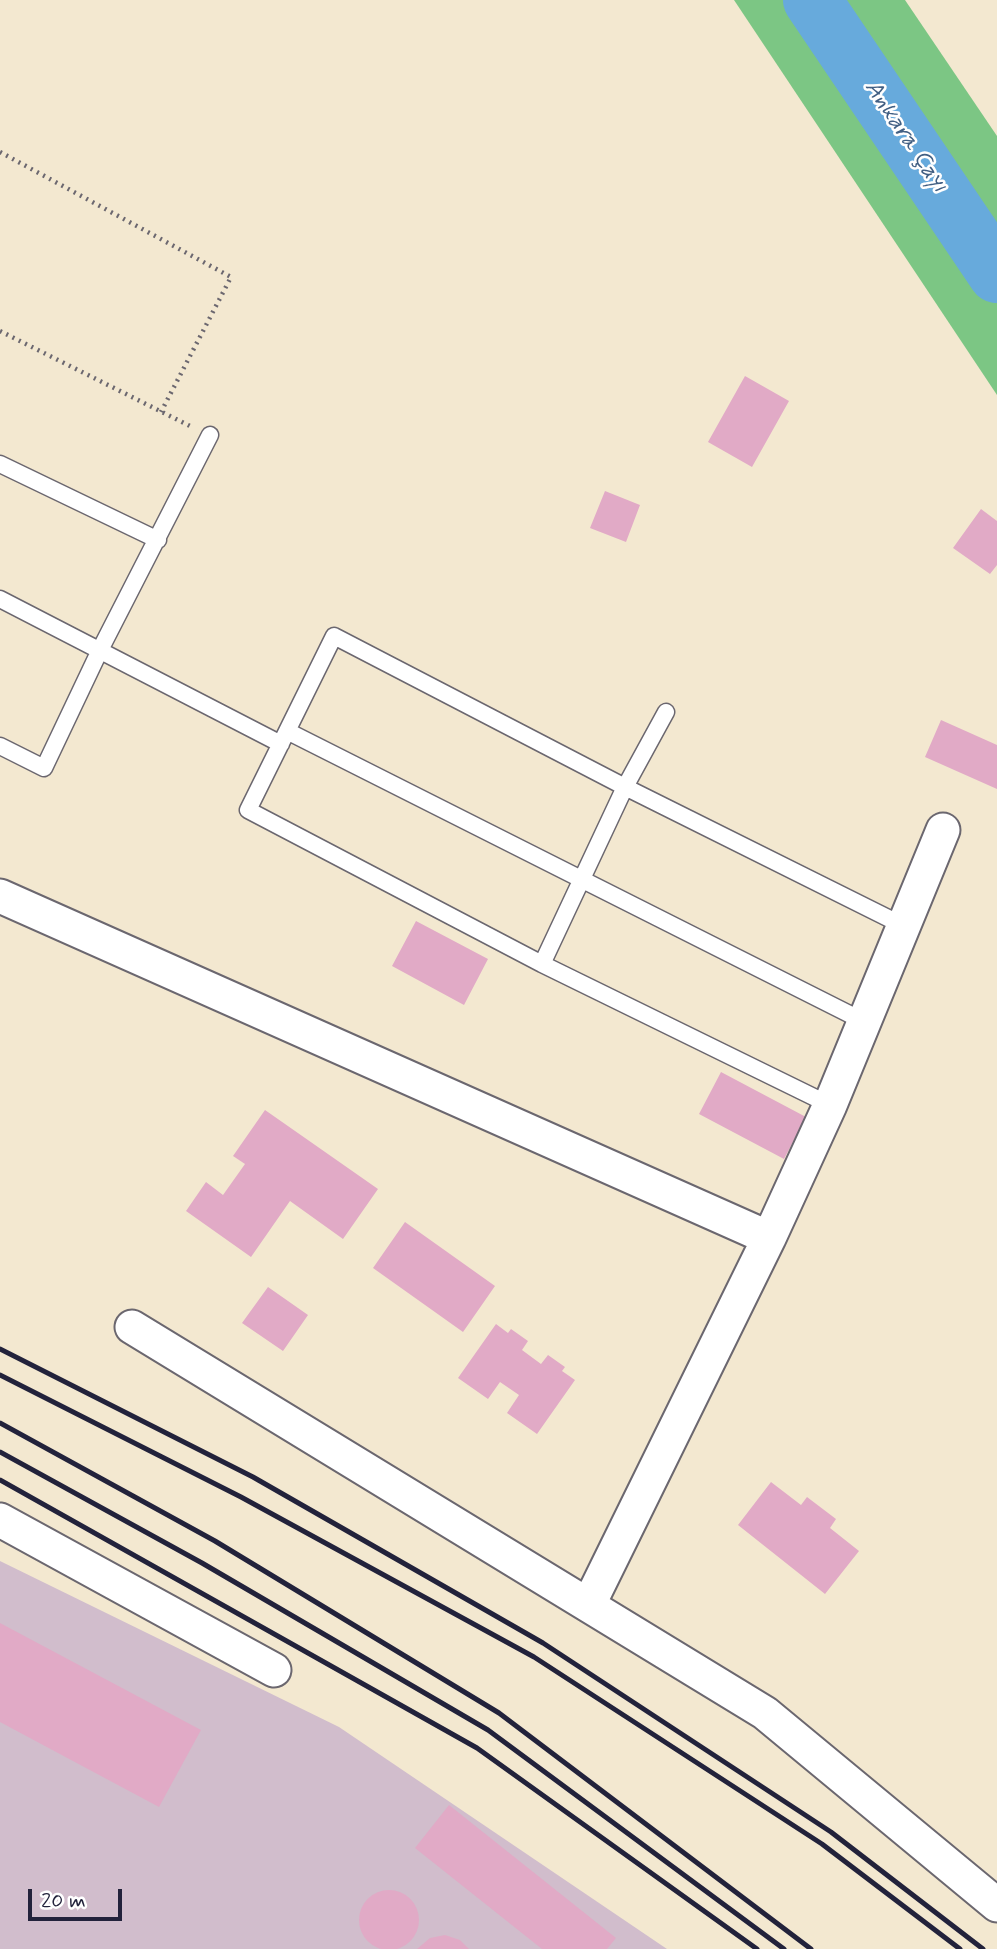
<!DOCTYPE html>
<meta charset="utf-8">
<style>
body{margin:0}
#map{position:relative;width:997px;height:1949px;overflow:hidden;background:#f3e8d0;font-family:Mynerve,sans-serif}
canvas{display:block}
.scale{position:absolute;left:28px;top:1889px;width:94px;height:32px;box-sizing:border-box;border:4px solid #22223b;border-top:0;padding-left:9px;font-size:21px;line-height:24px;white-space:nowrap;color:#22223b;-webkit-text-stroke:5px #fff;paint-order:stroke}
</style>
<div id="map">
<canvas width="997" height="1949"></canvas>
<div class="scale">20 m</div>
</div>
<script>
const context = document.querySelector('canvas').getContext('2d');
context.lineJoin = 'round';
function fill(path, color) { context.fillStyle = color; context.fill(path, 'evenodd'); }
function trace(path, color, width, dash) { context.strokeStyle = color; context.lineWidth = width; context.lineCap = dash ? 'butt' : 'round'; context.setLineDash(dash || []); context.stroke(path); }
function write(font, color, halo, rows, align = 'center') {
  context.font = font + ' Mynerve,sans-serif'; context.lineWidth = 5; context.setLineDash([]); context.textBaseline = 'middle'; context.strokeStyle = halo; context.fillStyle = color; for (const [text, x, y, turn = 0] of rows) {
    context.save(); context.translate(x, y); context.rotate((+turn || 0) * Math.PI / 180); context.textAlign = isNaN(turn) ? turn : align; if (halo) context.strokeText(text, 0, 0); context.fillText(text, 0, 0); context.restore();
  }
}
fill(new Path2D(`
 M 0,1561 L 339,1727 L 667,1949 L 0,1949 Z`), '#d1bdcc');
fill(new Path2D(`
 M 734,0 L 905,0 L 997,136 L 997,395 Z`), '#7cc684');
trace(new Path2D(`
 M 812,0 L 997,274`), '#67aadc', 58);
fill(new Path2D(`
 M 745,376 L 789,401 L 752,467 L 708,442 Z
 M 605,491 L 640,505 L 626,542 L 590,528 Z
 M 981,509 L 997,521 L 997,565 L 990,574 L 953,548 Z
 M 941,720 L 997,745 L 997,789 L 925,757 Z
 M 416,921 L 488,959 L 464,1005 L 392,966 Z
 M 721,1072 L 806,1117 L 784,1159 L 699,1114 Z
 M 265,1110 L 378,1189 L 343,1239 L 290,1201 L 251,1257 L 186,1211 L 206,1182 L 223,1195 L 245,1164 L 233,1156 Z
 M 405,1222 L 495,1286 L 463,1332 L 373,1268 Z
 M 268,1287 L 308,1315 L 283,1351 L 242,1323 Z
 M 496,1324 L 508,1333 L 511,1329 L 528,1341 L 522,1350 L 541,1364 L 548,1355 L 565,1367 L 562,1371 L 575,1380 L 537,1434 L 507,1413 L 519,1395 L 500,1382 L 488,1399 L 458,1378 Z
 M 771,1482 L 801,1505 L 807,1497 L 836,1519 L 830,1528 L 859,1551 L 825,1594 L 738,1525 Z
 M 0,1623 L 201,1730 L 159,1807 L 0,1722 Z
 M 449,1805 L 616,1938 L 607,1949 L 542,1949 L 415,1848 Z
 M359 1920a30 30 0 1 1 60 0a30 30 0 1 1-60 0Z
 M 445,1935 L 460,1940 L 469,1949 L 417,1949 L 430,1938 Z`), '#e1aac6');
const lane = new Path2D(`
 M 0,464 L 158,540
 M 0,599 L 281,744
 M 287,731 L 865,1022
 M 0,746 L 44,768 L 100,650 L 210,435
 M 542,964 L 625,787 L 666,712
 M 830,1105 L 542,964 L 248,810 L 334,636 L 625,787 L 904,926`);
const street = new Path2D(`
 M 0,896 L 769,1238
 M 132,1327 L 765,1713 L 997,1905
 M 0,1520 L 274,1670
 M 589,1604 L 769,1238 L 830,1105 L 943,830`);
trace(lane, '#6b676f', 19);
trace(street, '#6b676f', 37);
trace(new Path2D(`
 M 0,152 L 231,277 L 161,412
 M 0,331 L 190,426`), '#6b676f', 4.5, [2, 5]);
trace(lane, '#fff', 16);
trace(street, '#fff', 33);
trace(new Path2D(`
 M 0,1349 L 253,1477 L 543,1643 L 831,1832 L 983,1949
 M 0,1375 L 241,1497 L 534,1657 L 822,1844 L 960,1949
 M 0,1423 L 215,1541 L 499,1713 L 811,1949
 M 0,1452 L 202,1563 L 488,1730 L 784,1949
 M 0,1480 L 477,1748 L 757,1949`), '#22223b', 5);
write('italic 24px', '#415f83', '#fff', [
 ["Ankara Çayı",905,137,56]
]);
</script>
